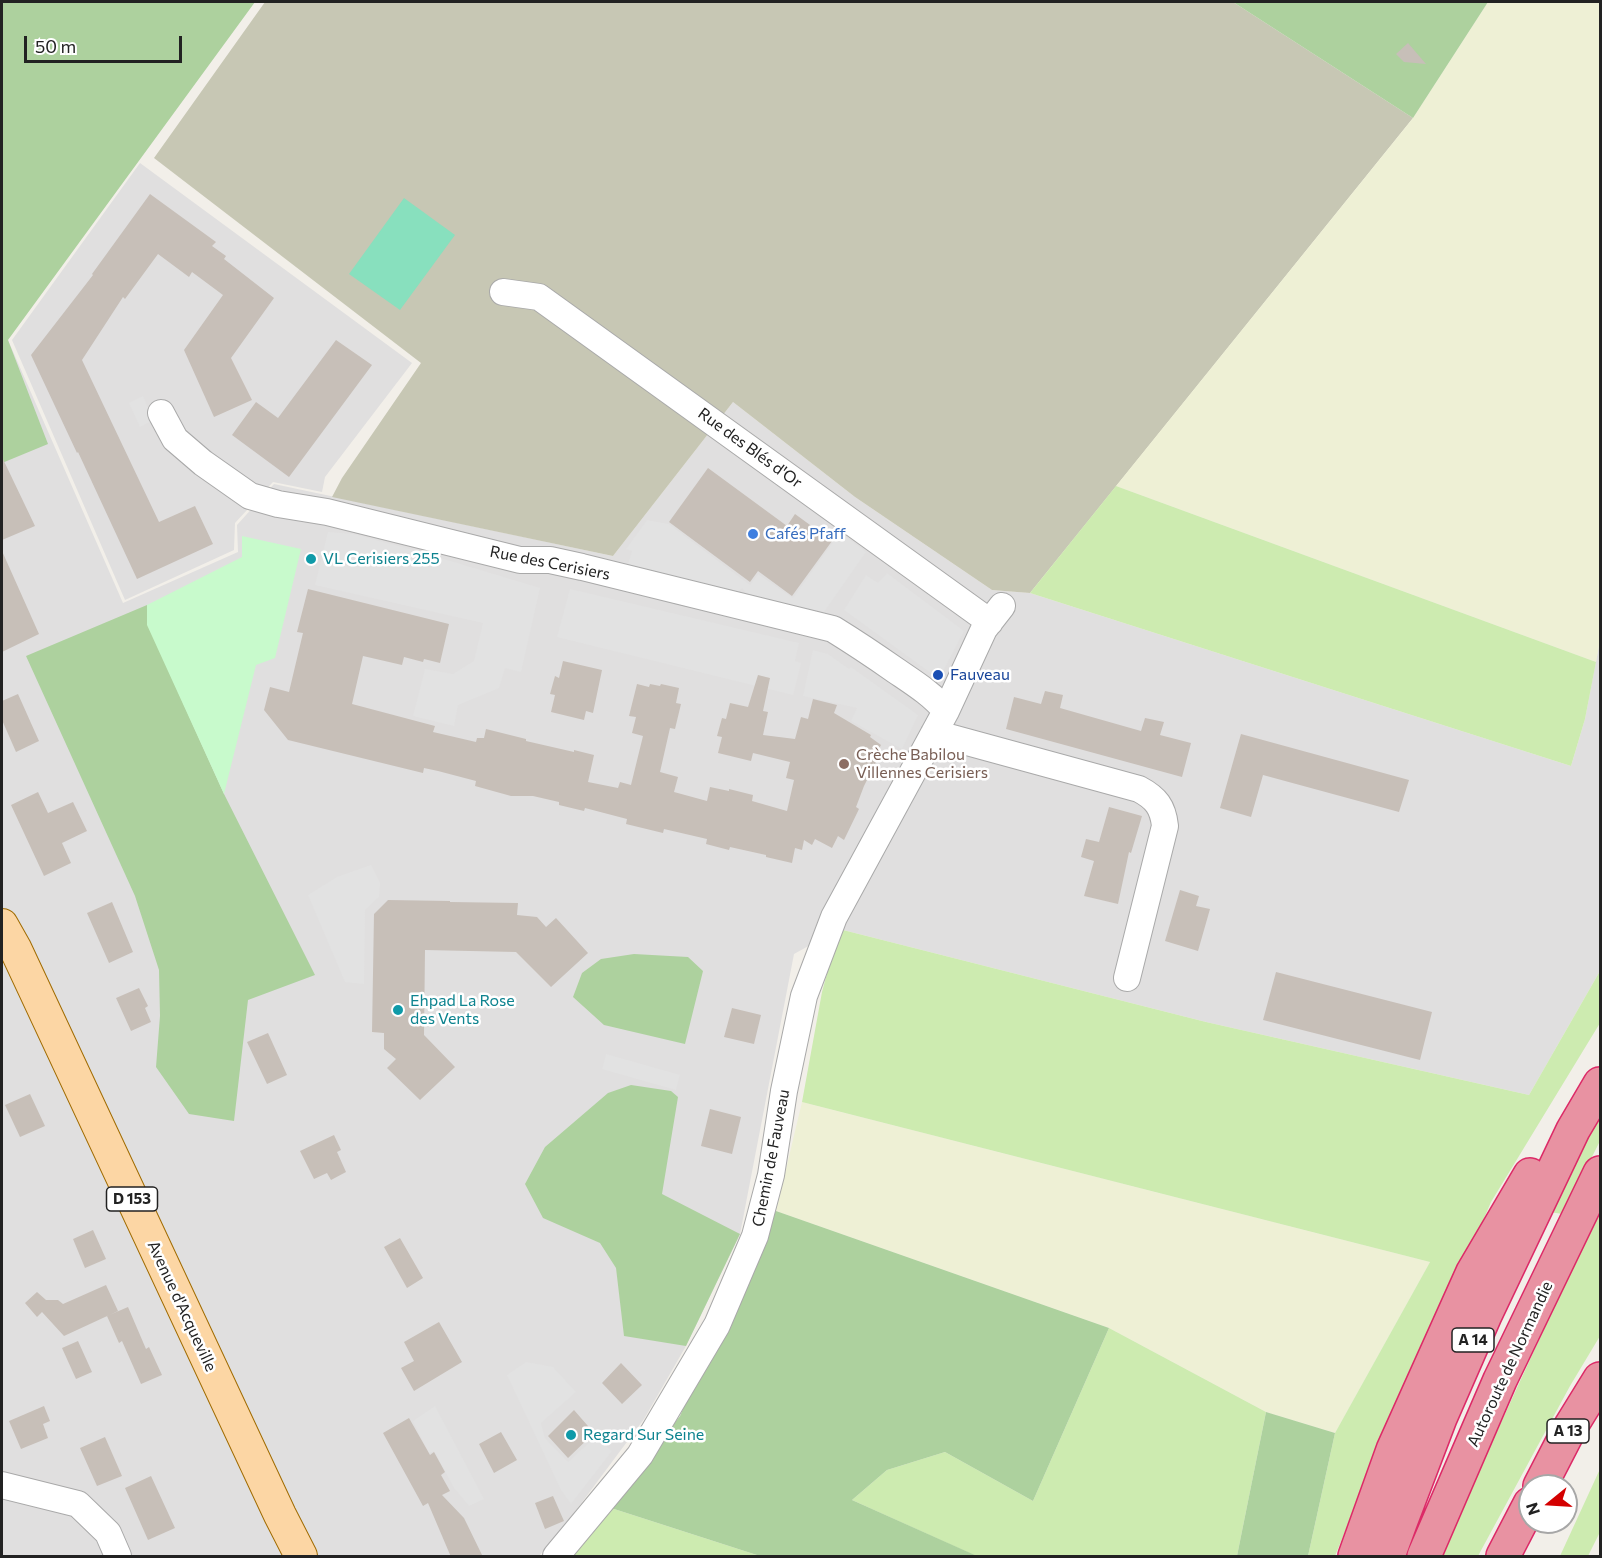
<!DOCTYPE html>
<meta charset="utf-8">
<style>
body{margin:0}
#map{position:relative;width:1602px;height:1558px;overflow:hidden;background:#f2efe9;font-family:Commissioner,sans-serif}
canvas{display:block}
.frame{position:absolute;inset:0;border:3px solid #222;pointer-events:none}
.north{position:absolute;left:1518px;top:1474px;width:60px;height:60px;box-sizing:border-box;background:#fff;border:2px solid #a7a7a7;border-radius:50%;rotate:252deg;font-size:16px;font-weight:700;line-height:24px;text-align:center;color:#222}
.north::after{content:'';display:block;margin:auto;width:21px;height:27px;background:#d40000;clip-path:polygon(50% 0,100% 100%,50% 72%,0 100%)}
.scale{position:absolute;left:24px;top:36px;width:158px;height:27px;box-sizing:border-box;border:3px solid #222;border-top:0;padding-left:8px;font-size:18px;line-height:21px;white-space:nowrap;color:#222;-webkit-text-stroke:4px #fff;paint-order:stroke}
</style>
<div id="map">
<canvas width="1602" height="1558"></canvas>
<div class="frame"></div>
<div class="north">N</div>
<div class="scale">50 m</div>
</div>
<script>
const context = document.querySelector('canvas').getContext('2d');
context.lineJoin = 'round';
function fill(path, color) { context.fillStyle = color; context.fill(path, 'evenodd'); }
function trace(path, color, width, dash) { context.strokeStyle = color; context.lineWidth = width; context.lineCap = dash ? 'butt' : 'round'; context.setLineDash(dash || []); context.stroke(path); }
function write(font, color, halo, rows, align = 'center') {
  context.font = font + ' Commissioner,sans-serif'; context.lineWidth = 5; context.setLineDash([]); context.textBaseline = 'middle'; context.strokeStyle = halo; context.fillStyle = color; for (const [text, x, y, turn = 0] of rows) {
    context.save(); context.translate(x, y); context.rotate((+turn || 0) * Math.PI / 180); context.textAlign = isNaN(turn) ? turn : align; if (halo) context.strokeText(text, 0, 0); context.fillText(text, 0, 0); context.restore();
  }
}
fill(new Path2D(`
 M 140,163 L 412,363 L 325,477 L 322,492 L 273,482 L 235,523 L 234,550 L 125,600 L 12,340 Z
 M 8,340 L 123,603 L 238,552 L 237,525 L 274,484 L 613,556 L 733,402 L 855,497 L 992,590 L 1030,593 L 1571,766 L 1585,719 L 1600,640 L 1600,971 L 1529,1095 L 1206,1022 L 839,929 L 794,954 L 740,1234 L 686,1346 L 644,1419 L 571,1517 L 539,1556 L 2,1556 L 2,349 Z`), '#e0dfdf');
fill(new Path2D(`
 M 265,2 L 1233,2 L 1413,118 L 1030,593 L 992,590 L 855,497 L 733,402 L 613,556 L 332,497 L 342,478 L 421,363 L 154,158 Z`), '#c7c7b4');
fill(new Path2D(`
 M 1488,2 L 1600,2 L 1600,640 L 1596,662 L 1116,486 L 1413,118 Z
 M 802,1102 L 1430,1262 L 1335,1433 L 1266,1412 L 1109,1328 L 776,1211 Z`), '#eef0d5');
fill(new Path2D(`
 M 1116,486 L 1596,662 L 1585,719 L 1571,766 L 1030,593 Z
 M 839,929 L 1206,1022 L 1529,1095 L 1600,971 L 1600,1023 L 1491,1202 L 1459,1277 L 1417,1354 L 1335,1556 L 1308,1556 L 1335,1433 L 1430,1262 L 802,1102 L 822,992 Z
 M 1600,1114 L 1600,1141 L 1563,1214 L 1549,1212 Z
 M 1600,1213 L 1600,1336 L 1570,1386 L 1478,1556 L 1442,1556 L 1454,1525 L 1579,1253 Z
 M 1109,1328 L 1266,1412 L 1237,1556 L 976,1556 L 852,1500 L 887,1470 L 945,1452 L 1033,1501 Z
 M 1600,1469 L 1600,1532 L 1588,1556 L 1560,1556 Z
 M 608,1507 L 760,1556 L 573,1556 Z`), '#cdebb0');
fill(new Path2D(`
 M 2,2 L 255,2 L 8,340 L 48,444 L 2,463 Z
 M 1233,2 L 1488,2 L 1413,118 Z
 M 147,605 L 148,625 L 224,794 L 315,975 L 248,1000 L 234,1121 L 189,1114 L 156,1067 L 160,1016 L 159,970 L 135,896 L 26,656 Z
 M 634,954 L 688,957 L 703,971 L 685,1044 L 604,1025 L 573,997 L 582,973 L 601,959 Z
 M 631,1085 L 671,1091 L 678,1097 L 662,1194 L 740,1234 L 686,1346 L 624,1336 L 616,1268 L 600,1243 L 543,1218 L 525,1184 L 545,1147 L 608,1093 Z
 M 776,1211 L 1109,1328 L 1033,1501 L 945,1452 L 887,1470 L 852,1500 L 977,1556 L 760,1556 L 608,1507 L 680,1416 L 751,1246 Z
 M 1266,1412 L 1335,1433 L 1308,1556 L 1237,1556 Z`), '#add19e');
fill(new Path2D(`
 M 242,536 L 301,549 L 275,658 L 256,665 L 224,794 L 147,625 L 147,605 L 242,557 Z`), '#c8facc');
fill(new Path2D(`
 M 404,198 L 455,235 L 400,310 L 349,274 Z`), '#88e0be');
fill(new Path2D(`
 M 143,396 L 153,420 L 140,427 L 129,403 Z
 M 647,520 L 669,524 L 750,585 L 758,574 L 793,598 L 840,532 L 866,552 L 824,612 L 748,595 L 742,588 L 736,594 L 627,568 L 632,551 L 626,549 Z
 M 328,532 L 353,534 L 424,553 L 540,588 L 521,672 L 505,668 L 499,688 L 458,705 L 454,726 L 413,716 L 425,669 L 453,674 L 474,661 L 483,623 L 315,585 Z
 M 887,573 L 964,631 L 939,679 L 844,610 L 866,575 L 878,583 Z
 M 570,589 L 799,643 L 795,661 L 801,663 L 793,695 L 557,637 Z
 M 813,650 L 828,654 L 849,669 L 851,667 L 918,715 L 902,749 L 851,721 L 857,708 L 803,696 Z
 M 371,865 L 380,883 L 379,897 L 365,910 L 364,984 L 345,982 L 308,895 L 337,877 Z
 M 606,1054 L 680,1075 L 676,1090 L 602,1069 Z
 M 526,1362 L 553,1367 L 576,1392 L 541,1423 L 545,1438 L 568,1462 L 595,1437 L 612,1451 L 571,1504 L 561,1490 L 507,1375 Z
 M 435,1406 L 484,1499 L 469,1506 L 454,1488 L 434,1451 L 429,1453 L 413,1421 Z`), '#e2e2e2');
fill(new Path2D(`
 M 1408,43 L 1426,64 L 1404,62 L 1396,54 Z
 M 150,194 L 216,242 L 212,246 L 226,256 L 224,259 L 274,298 L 231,358 L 252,400 L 214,417 L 184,350 L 223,295 L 192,272 L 189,277 L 158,254 L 125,299 L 123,297 L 82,360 L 159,522 L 195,506 L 213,544 L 137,579 L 78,452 L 77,453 L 31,355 L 93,275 L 92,274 Z
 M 336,340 L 372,365 L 289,477 L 232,435 L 256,402 L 278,418 Z
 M 2,457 L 35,526 L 2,540 Z
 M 708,468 L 787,526 L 795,514 L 832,541 L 792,596 L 758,571 L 750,582 L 669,522 Z
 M 2,551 L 39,634 L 2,652 Z
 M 308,589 L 449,624 L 440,663 L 424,659 L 423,662 L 404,657 L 402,665 L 363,656 L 352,704 L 435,726 L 433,732 L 476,742 L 477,738 L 484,738 L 486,729 L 526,739 L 526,741 L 574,752 L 574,750 L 594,755 L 588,782 L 618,788 L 620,782 L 631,785 L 643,736 L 632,733 L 636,717 L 629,716 L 637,684 L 649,687 L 650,684 L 660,686 L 661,684 L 679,688 L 676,703 L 681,704 L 675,729 L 670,728 L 660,772 L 678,777 L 674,792 L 707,801 L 710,787 L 729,791 L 729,789 L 753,795 L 752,801 L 787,811 L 794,780 L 786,778 L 790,762 L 753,753 L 751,761 L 718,753 L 722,737 L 717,736 L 722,718 L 726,719 L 730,703 L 748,707 L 758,675 L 770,678 L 763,711 L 768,712 L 763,735 L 795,739 L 801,717 L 808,719 L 813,699 L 837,705 L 834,713 L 871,735 L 870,737 L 881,745 L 873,760 L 876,762 L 864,786 L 856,807 L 859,809 L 844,840 L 838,836 L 832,848 L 815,839 L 812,845 L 804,840 L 802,850 L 795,848 L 792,863 L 766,857 L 766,855 L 730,847 L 729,850 L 706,844 L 707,839 L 664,829 L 663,833 L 626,824 L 627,819 L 585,808 L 584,811 L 559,805 L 559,802 L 533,796 L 511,796 L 475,786 L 476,781 L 438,771 L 424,768 L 423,773 L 288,740 L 264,710 L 270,687 L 289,692 L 303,633 L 297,632 Z
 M 563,661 L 602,670 L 593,713 L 586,711 L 584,720 L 551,712 L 555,695 L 550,694 L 555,676 L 559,678 Z
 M 1045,691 L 1063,695 L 1060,708 L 1141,731 L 1145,718 L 1164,722 L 1160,735 L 1191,743 L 1182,777 L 1006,729 L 1014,697 L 1041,704 Z
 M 18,694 L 39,741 L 16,752 L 2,720 L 2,701 Z
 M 1241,734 L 1409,780 L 1399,812 L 1263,775 L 1251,817 L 1220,808 Z
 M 38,792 L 48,813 L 73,802 L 87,831 L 62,843 L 71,863 L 44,876 L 11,805 Z
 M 1109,807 L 1142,816 L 1131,853 L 1129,852 L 1118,904 L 1084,896 L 1094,861 L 1081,857 L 1086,839 L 1099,842 Z
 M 1180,890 L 1199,896 L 1196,906 L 1210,909 L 1198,951 L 1165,941 Z
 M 388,900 L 450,901 L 450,902 L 518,903 L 517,915 L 537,917 L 546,927 L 556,918 L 588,953 L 551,987 L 516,952 L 425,950 L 424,1035 L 455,1067 L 420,1100 L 387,1068 L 396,1059 L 384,1049 L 384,1033 L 372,1032 L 374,914 Z
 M 112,902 L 133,952 L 109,963 L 87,913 Z
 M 1276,972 L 1432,1012 L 1420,1060 L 1263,1020 Z
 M 139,988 L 148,1006 L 145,1008 L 151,1022 L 131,1031 L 116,998 Z
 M 732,1008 L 761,1015 L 754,1044 L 724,1037 Z
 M 268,1033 L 287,1075 L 267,1084 L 247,1042 Z
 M 30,1094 L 45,1126 L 20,1137 L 5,1105 Z
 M 710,1109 L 741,1117 L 732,1154 L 701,1146 Z
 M 334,1135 L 341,1150 L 337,1152 L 346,1172 L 331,1180 L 327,1173 L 314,1179 L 300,1151 Z
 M 93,1230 L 106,1259 L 85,1268 L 73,1239 Z
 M 400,1238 L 423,1278 L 407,1288 L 384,1247 Z
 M 106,1285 L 118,1311 L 64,1336 L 42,1312 L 37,1317 L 25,1303 L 37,1292 L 46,1300 L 58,1300 L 63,1304 Z
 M 128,1307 L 146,1349 L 149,1347 L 162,1375 L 141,1384 L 122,1341 L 119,1343 L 107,1316 Z
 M 439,1322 L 462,1362 L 414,1391 L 401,1368 L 414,1361 L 404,1342 Z
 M 78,1341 L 92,1372 L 76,1379 L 62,1348 Z
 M 621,1363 L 642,1385 L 622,1404 L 602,1383 Z
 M 44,1406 L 50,1421 L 43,1424 L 48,1438 L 21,1449 L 9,1421 Z
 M 574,1410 L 594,1433 L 568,1458 L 548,1436 Z
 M 409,1418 L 430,1455 L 434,1452 L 445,1472 L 441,1475 L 450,1491 L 442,1495 L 464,1518 L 483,1557 L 451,1557 L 428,1503 L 423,1506 L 383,1433 Z
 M 501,1432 L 517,1460 L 494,1473 L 479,1444 Z
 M 105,1437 L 122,1476 L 97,1486 L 80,1448 Z
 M 151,1476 L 175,1528 L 148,1540 L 125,1488 Z
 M 553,1496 L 564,1521 L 545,1529 L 535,1503 Z`), '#c7bfb8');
const minor = new Path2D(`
 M 503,292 L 539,297 L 990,622
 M 161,413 L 175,439 L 203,463 L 250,496 L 278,504 L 327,512 L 520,560 L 550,560 L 582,567 L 833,629 C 854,642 875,656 895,670 C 914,683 932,694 946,711
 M 934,733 L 1139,789 C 1156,798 1163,807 1165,826 L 1127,978
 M 2,1485 L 78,1504 L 108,1533 L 118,1556
 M 556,1556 L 640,1455 L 717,1325 L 755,1236 L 771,1175 L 784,1091 L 804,996 L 834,917 L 946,711 L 984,629 L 1002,606`);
const major = new Path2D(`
 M 2,925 L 15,948 L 280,1515 L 301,1556`);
const highway = new Path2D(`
 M 1540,1486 L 1571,1426 L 1600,1379
 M 1355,1556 L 1393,1450 L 1473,1272 L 1530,1175
 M 1388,1556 L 1400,1523 L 1440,1418 L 1485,1315 L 1573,1130 L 1600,1084
 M 1424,1556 L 1500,1380 L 1600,1173
 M 1503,1556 L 1530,1504`);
trace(minor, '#a9a9a9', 28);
trace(major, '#a06b00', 34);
trace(highway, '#dc2a67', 36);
trace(minor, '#fff', 26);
trace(major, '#fcd6a4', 32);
trace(highway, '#e892a2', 33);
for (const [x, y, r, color] of [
 [753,534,6,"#3f7fe0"],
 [311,559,6,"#0f9aa8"],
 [938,675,6,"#1a4fb4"],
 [844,764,6,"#8d6e63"],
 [398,1010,6,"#0f9aa8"],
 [571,1435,6,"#0f9aa8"]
]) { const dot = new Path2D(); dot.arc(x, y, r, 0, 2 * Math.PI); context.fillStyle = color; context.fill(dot); trace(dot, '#fff', 2); }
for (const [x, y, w] of [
 [132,1199,51],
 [1473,1340,42],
 [1568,1431,42]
]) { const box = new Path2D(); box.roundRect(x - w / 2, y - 12, w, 24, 4.5); context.fillStyle = '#fff'; context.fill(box); trace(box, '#222', 1.5); }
write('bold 15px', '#222', null, [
 ["D 153",132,1199],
 ["A 14",1473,1340],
 ["A 13",1568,1431]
]);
write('16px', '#222', '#fff', [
 ["Rue des Blés d'Or",750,448,36],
 ["Rue des Cerisiers",550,563,11],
 ["Chemin de Fauveau",771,1158,-79],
 ["Avenue d'Acqueville",182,1306,65],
 ["Autoroute de Normandie",1510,1364,-65]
]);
write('16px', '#366cbe', '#fff', [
 ["Cafés Pfaff",765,534]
], 'left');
write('16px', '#0d838f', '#fff', [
 ["VL Cerisiers 255",323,559],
 ["Ehpad La Rose",410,1001],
 ["des Vents",410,1019],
 ["Regard Sur Seine",583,1435]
], 'left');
write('16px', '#164399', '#fff', [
 ["Fauveau",950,675]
], 'left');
write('16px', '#785e54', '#fff', [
 ["Crèche Babilou",856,755],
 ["Villennes Cerisiers",856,773]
], 'left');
</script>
